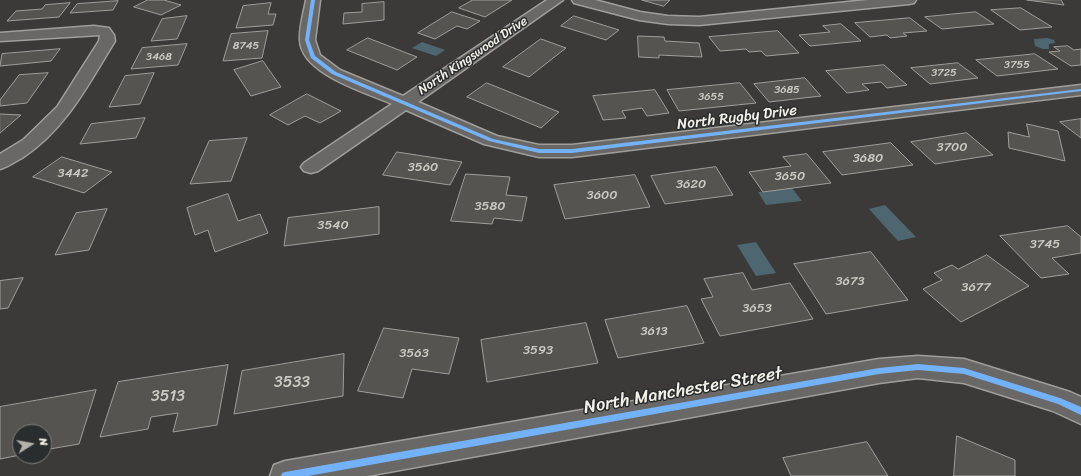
<!DOCTYPE html>
<style>
body{margin:0}
#map{position:relative;width:1081px;height:476px;overflow:hidden;background:#3b3a39;font-family:Sriracha,sans-serif}
canvas{display:block}
.north{position:absolute;left:12px;top:424px;width:40px;height:40px;box-sizing:border-box;background:#2a2d2e;border:1px solid #7b7b78;border-radius:50%;rotate:79deg;font-size:11px;font-weight:700;line-height:16px;text-align:center;color:#f4f1e8}
.north::after{content:'';display:block;margin:auto;width:14px;height:18px;background:#b3b1ab;clip-path:polygon(50% 0,100% 100%,50% 72%,0 100%)}
</style>
<div id="map">
<canvas width="1081" height="476"></canvas>
<div class="north">N</div>
</div>
<script>
const context = document.querySelector('canvas').getContext('2d');
context.lineJoin = 'round';
function fill(path, color) { context.fillStyle = color; context.fill(path, 'evenodd'); }
function trace(path, color, width, dash) { context.strokeStyle = color; context.lineWidth = width; context.lineCap = dash ? 'butt' : 'round'; context.setLineDash(dash || []); context.stroke(path); }
function write(font, color, halo, rows, align = 'center') {
  context.font = font + ' Sriracha,sans-serif'; context.lineWidth = 3; context.setLineDash([]); context.textBaseline = 'middle'; context.strokeStyle = halo; context.fillStyle = color; for (const [text, x, y, turn = 0] of rows) {
    context.save(); context.translate(x, y); context.rotate((+turn || 0) * Math.PI / 180); context.textAlign = isNaN(turn) ? turn : align; if (halo) context.strokeText(text, 0, 0); context.fillText(text, 0, 0); context.restore();
  }
}
fill(new Path2D(`
 M 1047,38 L 1054,40 L 1055,43 L 1049,44 L 1049,49 L 1043,49 L 1035,46 L 1034,39 Z
 M 422,42 L 445,50 L 436,56 L 412,48 Z
 M 792,188 L 802,201 L 766,205 L 758,192 Z
 M 885,205 L 916,237 L 898,241 L 869,209 Z
 M 756,242 L 776,273 L 756,276 L 737,245 Z`), '#4d666f');
const building = new Path2D(`
 M 148,0 L 164,0 L 181,5 L 161,15 L 134,7 Z
 M 473,0 L 512,0 L 485,17 L 459,8 Z
 M 642,0 L 670,0 L 664,6 Z
 M 1061,0 L 1064,5 L 1027,0 Z
 M 118,1 L 113,10 L 70,13 L 77,4 Z
 M 384,2 L 384,20 L 343,24 L 344,13 L 362,12 L 362,4 Z
 M 70,3 L 59,17 L 7,21 L 16,11 L 42,9 L 45,5 Z
 M 271,3 L 268,14 L 276,14 L 273,25 L 236,28 L 243,6 Z
 M 1021,8 L 1052,27 L 1020,30 L 991,10 Z
 M 452,12 L 480,21 L 467,29 L 457,26 L 435,39 L 418,33 Z
 M 976,12 L 994,24 L 942,29 L 925,17 Z
 M 187,16 L 177,39 L 151,41 L 162,19 Z
 M 574,16 L 619,30 L 606,40 L 561,26 Z
 M 910,18 L 927,31 L 903,33 L 907,36 L 890,38 L 887,35 L 870,37 L 855,23 Z
 M 841,24 L 861,41 L 810,46 L 799,35 L 830,32 L 823,26 Z
 M 268,31 L 262,58 L 223,61 L 231,34 Z
 M 778,31 L 799,53 L 766,56 L 761,51 L 749,52 L 746,49 L 720,51 L 709,37 Z
 M 638,36 L 664,37 L 665,41 L 699,43 L 702,57 L 659,55 L 659,58 L 639,57 Z
 M 368,38 L 417,57 L 397,70 L 347,50 Z
 M 541,39 L 566,48 L 529,77 L 503,67 Z
 M 187,44 L 178,65 L 131,69 L 142,48 Z
 M 1068,46 L 1074,50 L 1081,49 L 1081,65 L 1071,66 L 1049,52 L 1060,51 L 1054,47 Z
 M 60,49 L 51,61 L 0,66 L 2,54 Z
 M 1035,54 L 1058,69 L 997,76 L 976,60 Z
 M 263,61 L 281,87 L 251,96 L 234,70 Z
 M 958,63 L 978,78 L 930,84 L 911,68 Z
 M 884,65 L 907,85 L 887,88 L 881,82 L 862,84 L 869,90 L 847,93 L 826,71 Z
 M 48,73 L 27,103 L 0,106 L 0,100 L 19,75 Z
 M 154,73 L 140,104 L 109,107 L 125,76 Z
 M 805,78 L 821,96 L 769,102 L 754,84 Z
 M 487,83 L 559,112 L 541,128 L 467,97 Z
 M 740,83 L 756,103 L 679,111 L 667,90 Z
 M 655,90 L 669,113 L 647,116 L 642,108 L 622,111 L 626,118 L 603,120 L 593,96 Z
 M 307,94 L 341,111 L 320,123 L 305,116 L 288,125 L 270,115 Z
 M 0,114 L 21,115 L 0,133 Z
 M 145,118 L 136,138 L 80,144 L 91,124 Z
 M 1081,119 L 1081,138 L 1060,122 Z
 M 1027,124 L 1058,131 L 1065,161 L 1009,148 L 1008,132 L 1029,137 Z
 M 967,133 L 993,155 L 935,164 L 911,142 Z
 M 247,138 L 231,181 L 190,184 L 209,141 Z
 M 891,143 L 913,165 L 842,175 L 823,152 Z
 M 397,152 L 462,162 L 450,185 L 383,175 Z
 M 807,154 L 831,183 L 763,192 L 749,172 L 791,166 L 783,157 Z
 M 62,157 L 112,172 L 84,193 L 33,177 Z
 M 716,167 L 733,195 L 665,204 L 651,176 Z
 M 466,174 L 510,177 L 506,195 L 527,197 L 522,221 L 494,218 L 492,224 L 451,221 Z
 M 635,175 L 650,207 L 565,219 L 554,185 Z
 M 228,194 L 238,221 L 260,214 L 268,233 L 215,252 L 208,230 L 195,235 L 187,208 Z
 M 379,207 L 379,234 L 284,246 L 288,218 Z
 M 107,209 L 89,250 L 55,255 L 76,213 Z
 M 1068,226 L 1081,237 L 1081,253 L 1052,258 L 1069,274 L 1041,278 L 1000,236 Z
 M 871,252 L 908,300 L 826,314 L 794,264 Z
 M 987,255 L 1029,286 L 961,322 L 923,289 L 942,280 L 934,273 L 952,265 L 958,269 Z
 M 743,273 L 752,290 L 790,283 L 813,319 L 720,336 L 701,299 L 713,297 L 704,279 Z
 M 23,278 L 8,308 L 0,309 L 0,281 Z
 M 687,306 L 704,343 L 618,358 L 605,320 Z
 M 586,323 L 598,363 L 487,382 L 481,340 Z
 M 384,328 L 459,338 L 449,374 L 412,369 L 403,398 L 358,391 Z
 M 344,354 L 343,396 L 234,414 L 242,371 Z
 M 228,365 L 217,425 L 173,432 L 178,413 L 151,417 L 148,429 L 100,437 L 118,382 Z
 M 96,390 L 79,444 L 44,450 L 44,432 L 20,432 L 20,455 L 0,459 L 0,407 Z
 M 957,436 L 1015,460 L 1015,476 L 954,476 Z
 M 867,442 L 888,476 L 791,476 L 783,458 Z`);
fill(building, '#565451');
trace(building, '#9f9e9b', 1);
const street = new Path2D(`
 M 306,0 L 320,0 L 315,40 L 320,55 L 340,70 L 403,96 L 547,0 L 563,0 L 418,102 L 497,136 L 539,145 L 572,145 L 1081,85 L 1081,95 L 572,157 L 539,157 L 484,144 L 406,110 L 318,171 L 311,173 L 304,171 L 301,167 L 304,163 L 392,104 C 365,92 301,74 300,40 C 299,27 304,12 306,0 Z
 M 572,0 L 595,0 L 640,12 L 668,16 L 699,17 L 868,0 L 916,0 L 914,3 L 909,4 L 699,25 L 668,24 L 639,20 L 574,3 Z
 M 94,26 L 109,28 L 114,35 L 115,41 C 88,85 66,129 22,158 C 14,162 8,167 0,169 L 0,154 L 23,140 L 57,107 L 99,41 L 100,35 L 0,41 L 0,33 Z
 M 918,356 L 964,359 L 1070,392 L 1081,397 L 1081,424 L 1053,411 L 964,383 L 918,378 L 879,383 L 367,476 L 270,476 L 274,465 L 285,461 L 879,359 Z`);
trace(street, '#9f9e9b', 3);
fill(street, '#696866');
fill(new Path2D(`
 M 311,0 L 315,0 L 309,40 L 315,56 L 336,72 L 493,139 L 539,149 L 572,149 L 1081,89 L 1081,91 L 572,153 L 539,153 L 489,141 L 332,74 L 311,58 L 305,40 Z
 M 918,364 L 964,368 L 1060,398 L 1081,407 L 1081,415 L 1058,404 L 964,374 L 918,370 L 879,374 L 308,476 L 281,476 L 282,473 L 285,472 L 879,368 Z`), '#73b2f8');
write('11px', '#cccac2', null, [
 ["8745",246,46],
 ["3468",159,57],
 ["3755",1017,65],
 ["3725",944,73],
 ["3685",787,90],
 ["3655",711,97]
]);
write('13px', '#f4f1e8', '#2a2d2e', [
 ["North Kingswood Drive",473,56,-34]
]);
write('13px', '#cccac2', null, [
 ["3700",952,148],
 ["3680",868,159],
 ["3560",423,168],
 ["3442",73,174],
 ["3650",790,177],
 ["3620",691,185],
 ["3600",602,196],
 ["3580",490,207],
 ["3540",333,226],
 ["3745",1045,245],
 ["3673",850,282],
 ["3677",976,288],
 ["3653",757,309],
 ["3613",654,332],
 ["3593",538,351],
 ["3563",414,354]
]);
write('15px', '#f4f1e8', '#2a2d2e', [
 ["North Rugby Drive",737,118,-7]
]);
write('16px', '#cccac2', null, [
 ["3533",292,383],
 ["3513",168,397]
]);
write('18px', '#f4f1e8', '#2a2d2e', [
 ["North Manchester Street",683,391,-10]
]);
</script>
